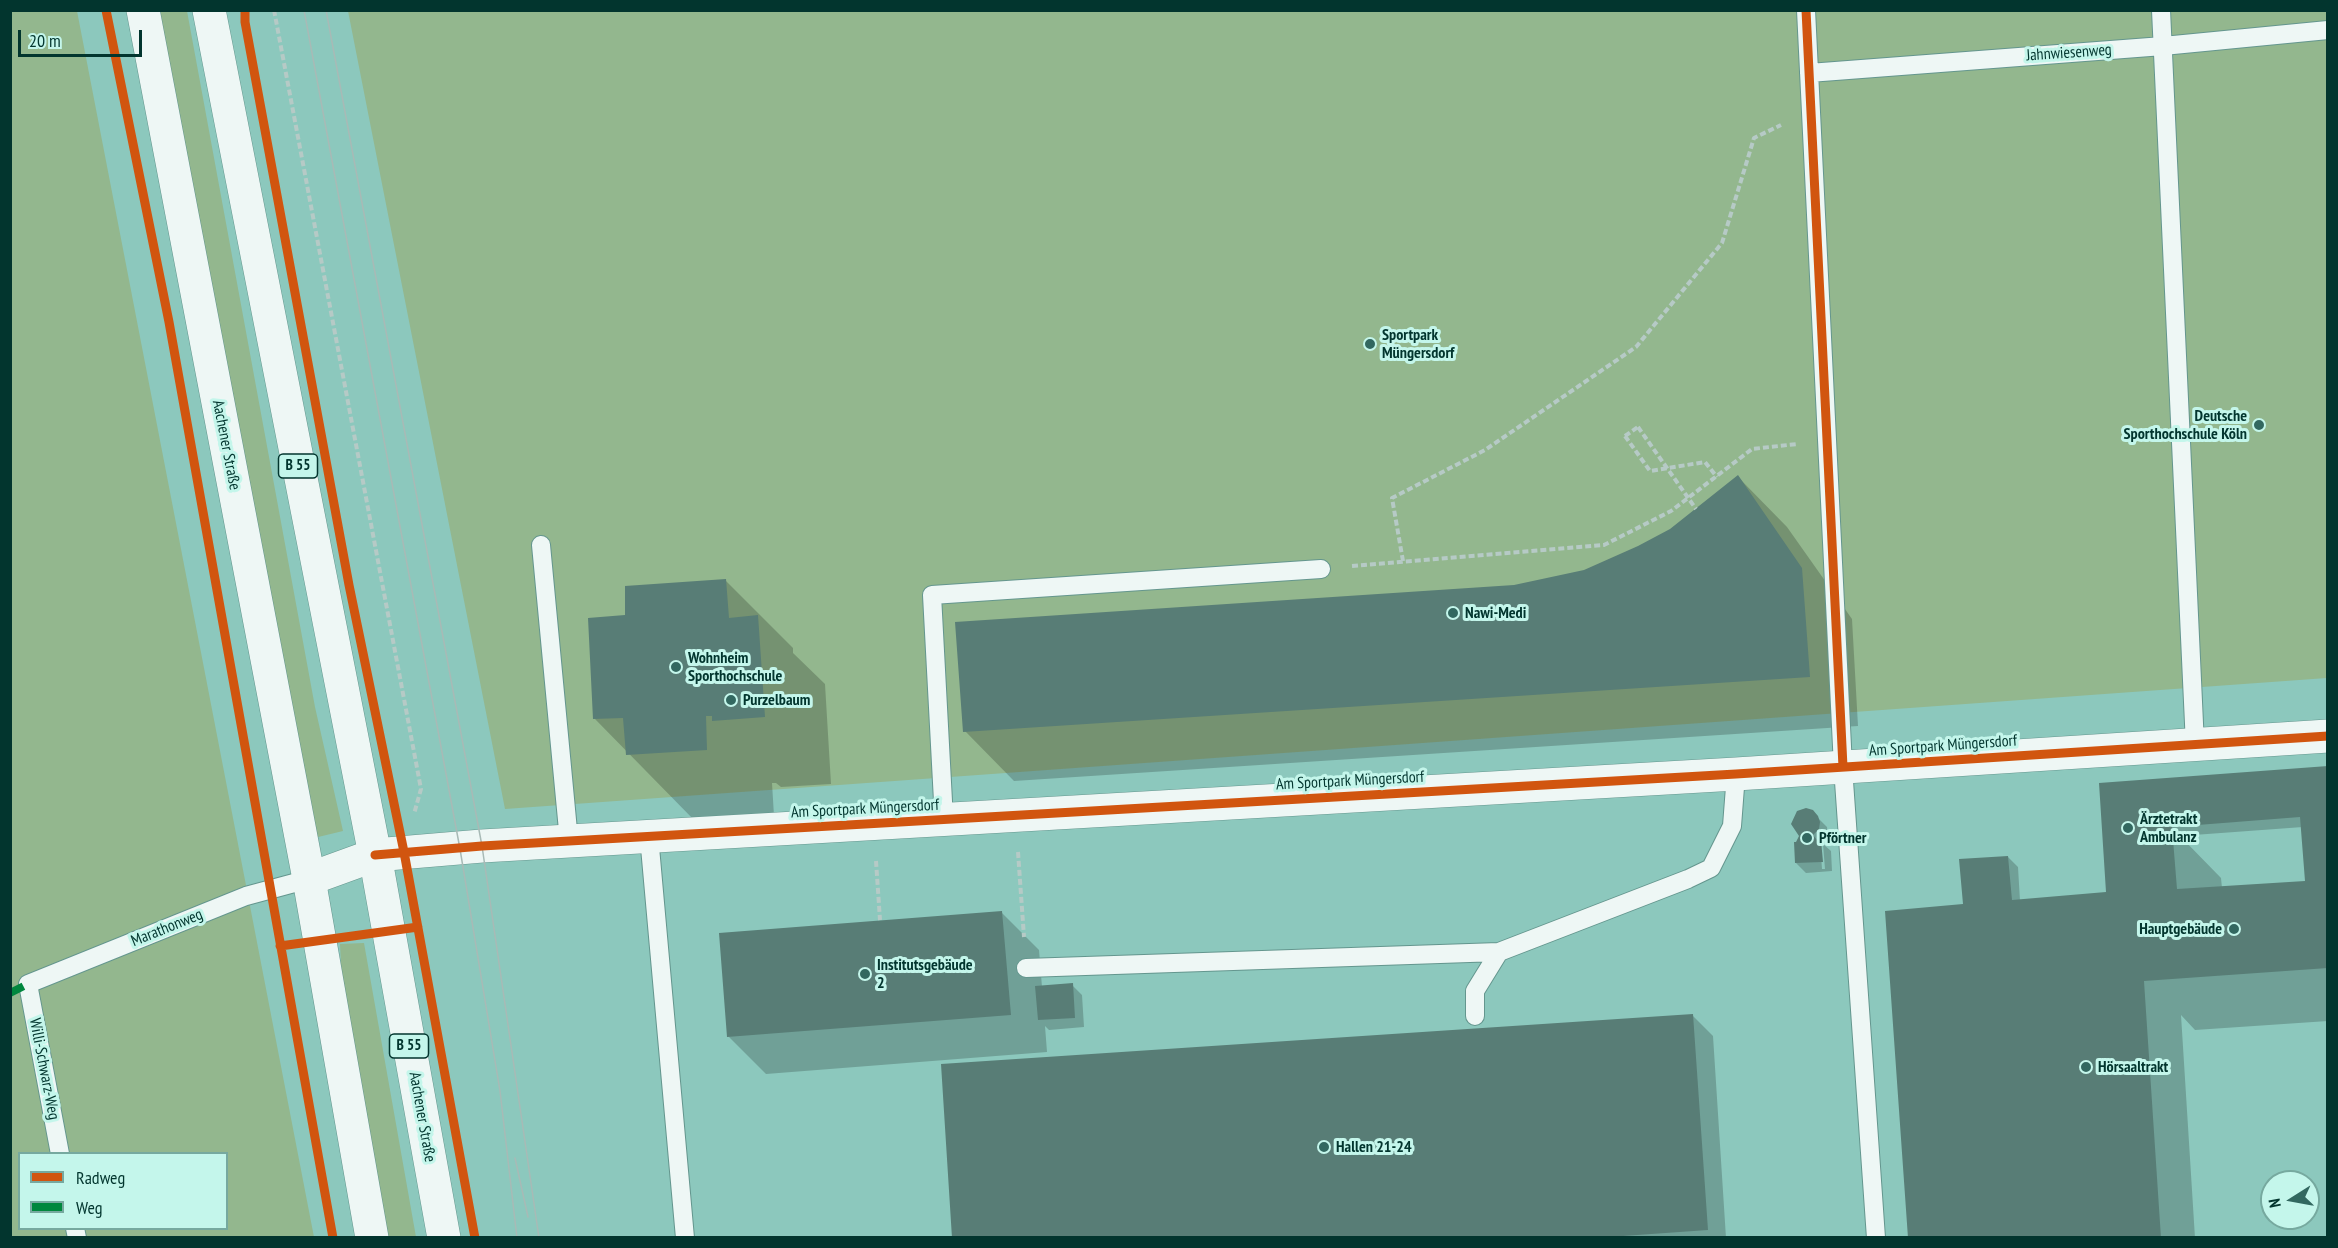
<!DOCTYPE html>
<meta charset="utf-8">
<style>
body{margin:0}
#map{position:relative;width:2338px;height:1248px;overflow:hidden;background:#8cc8bd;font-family:"PT Sans Narrow",sans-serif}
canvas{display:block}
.frame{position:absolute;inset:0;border:12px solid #02352e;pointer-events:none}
.legend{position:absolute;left:18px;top:1152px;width:210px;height:78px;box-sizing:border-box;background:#c4f6eb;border:2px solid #76a99f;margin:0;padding:8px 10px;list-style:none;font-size:18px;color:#02352e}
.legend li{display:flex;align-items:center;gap:12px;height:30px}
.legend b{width:30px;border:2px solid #76a99f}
.north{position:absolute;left:2260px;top:1170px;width:60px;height:60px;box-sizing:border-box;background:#c4f6eb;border:2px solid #76a99f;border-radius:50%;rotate:259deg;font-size:16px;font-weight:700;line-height:24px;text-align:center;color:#02352e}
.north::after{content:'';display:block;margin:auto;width:21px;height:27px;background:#326860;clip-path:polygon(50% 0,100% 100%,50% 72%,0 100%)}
.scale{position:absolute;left:18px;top:30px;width:124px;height:27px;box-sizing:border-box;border:3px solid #02352e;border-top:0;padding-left:8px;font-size:18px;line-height:21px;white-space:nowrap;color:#02352e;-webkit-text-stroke:4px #c4f6eb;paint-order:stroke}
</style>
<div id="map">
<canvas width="2338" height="1248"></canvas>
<div class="frame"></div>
<ul class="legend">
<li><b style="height:8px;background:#d1550f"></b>Radweg</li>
<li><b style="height:8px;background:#00873e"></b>Weg</li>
</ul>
<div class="north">N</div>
<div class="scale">20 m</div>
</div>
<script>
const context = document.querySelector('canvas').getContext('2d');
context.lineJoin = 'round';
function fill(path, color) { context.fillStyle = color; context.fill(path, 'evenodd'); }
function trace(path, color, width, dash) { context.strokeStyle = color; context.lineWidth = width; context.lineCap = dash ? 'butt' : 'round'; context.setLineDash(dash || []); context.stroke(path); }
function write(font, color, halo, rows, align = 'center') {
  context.font = font + ' "PT Sans Narrow",sans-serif'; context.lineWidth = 6; context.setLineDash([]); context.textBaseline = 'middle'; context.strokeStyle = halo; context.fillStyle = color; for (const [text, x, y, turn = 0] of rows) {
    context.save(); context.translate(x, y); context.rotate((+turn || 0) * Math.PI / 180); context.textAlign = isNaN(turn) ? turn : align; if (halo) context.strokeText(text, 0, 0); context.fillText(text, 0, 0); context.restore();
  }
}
fill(new Path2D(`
 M 10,11 L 77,11 L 314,1237 L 11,1237 ZM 20,1154 L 226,1154 L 226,1228 L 20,1228 Z
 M 158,11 L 187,11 L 315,707 L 343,831 L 314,838 Z
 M 348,11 L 2327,11 L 2327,678 L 505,809 Z
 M 364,943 L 416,1237 L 388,1237 L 342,984 L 340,944 Z`), '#93b78e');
fill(new Path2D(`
 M 1738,477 L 1787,527 L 1852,619 L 1858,726 L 1014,781 L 965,731 L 1515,587 L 1584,571 L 1638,548 L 1671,530 Z
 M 726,581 L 793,648 L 793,653 L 825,684 L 831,784 L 781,787 L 776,783 L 772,783 L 774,816 L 695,821 L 595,719 L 627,617 Z
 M 2328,768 L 2328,1021 L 2195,1030 L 2181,1015 L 2195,1238 L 1909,1238 L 1967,905 L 2008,857 L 2018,867 L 2020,901 L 2110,894 L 2101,784 ZM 2303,827 L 2307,882 L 2222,888 L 2221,878 L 2180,836 Z
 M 1812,812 L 1827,827 L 1828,839 L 1823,844 L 1831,851 L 1832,871 L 1806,873 L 1796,863 L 1797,844 ZM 1820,841 L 1823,844 L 1825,869 L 1822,869 Z
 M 1002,913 L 1039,950 L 1042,987 L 1072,985 L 1082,995 L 1084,1027 L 1049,1030 L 1045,1026 L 1047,1052 L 766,1074 L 728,1036 Z
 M 1693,1016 L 1713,1036 L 1726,1238 L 954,1238 Z`), '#0003');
fill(new Path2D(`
 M 1738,475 L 1802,568 L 1810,677 L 963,732 L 955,622 L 1514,585 L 1584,570 L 1638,546 L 1670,529 Z
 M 726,579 L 729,618 L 758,615 L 765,717 L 712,721 L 712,716 L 706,716 L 707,750 L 626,755 L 623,718 L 593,719 L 588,618 L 625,615 L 625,586 Z
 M 2328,766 L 2328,968 L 2144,981 L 2161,1238 L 1908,1238 L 1885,911 L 1963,904 L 1959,859 L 2008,856 L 2012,900 L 2106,892 L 2099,783 ZM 2300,817 L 2305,881 L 2177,889 L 2172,827 Z
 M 1806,808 L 1813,810 L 1818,816 L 1820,822 L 1819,829 L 1813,835 L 1817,840 L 1821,840 L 1823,862 L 1795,863 L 1794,842 L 1796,842 L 1799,836 L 1791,824 L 1797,811 Z
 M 1002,911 L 1011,1015 L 727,1037 L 719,933 Z
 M 1073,983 L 1075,1018 L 1038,1020 L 1035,986 Z
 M 1693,1014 L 1708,1230 L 1595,1238 L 952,1238 L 941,1064 Z`), '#587d76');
const service = new Path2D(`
 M 1806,10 L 1843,767 L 1876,1238
 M 2161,10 L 2195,745
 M 1809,73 L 2163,46 L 2328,30
 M 541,545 L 569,841
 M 944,820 L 932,595 L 1321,569
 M 649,836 L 685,1238
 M 1026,968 L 1499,952
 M 1475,1016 L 1475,991 L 1499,952 L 1688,879 L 1711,868 L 1732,826 L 1736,774
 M 60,1154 L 28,984 L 246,896 L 309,879
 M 75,1228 L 77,1238`);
const minor = new Path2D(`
 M 309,879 L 375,855 L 482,846 L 1736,774 L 2328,736`);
const primary = new Path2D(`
 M 143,10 L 309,879 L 372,1238
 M 209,10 L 375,855 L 444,1238`);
trace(service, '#64968e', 20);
trace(minor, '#64968e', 34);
trace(primary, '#64968e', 34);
trace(new Path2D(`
 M 274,10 L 421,789 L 414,814
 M 1638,427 L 1696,509
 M 1625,436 L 1650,471 L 1705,462 L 1717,477
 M 1625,436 L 1638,427
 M 1403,561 L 1392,498 L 1485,450 L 1636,347 L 1722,243 L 1754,138 L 1781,125
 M 1352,566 L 1604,545 L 1671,511 L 1752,449 L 1797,444
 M 1018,852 L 1024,937
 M 876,861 L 880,920`), '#b6cac6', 4, [6, 3]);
trace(service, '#eef7f5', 18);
trace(minor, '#eef7f5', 33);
trace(primary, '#eef7f5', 33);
trace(new Path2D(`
 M 304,10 L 460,849 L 500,1091 L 517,1238
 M 326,10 L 482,846 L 539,1238
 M 515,1158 L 528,1217`), '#a8bab6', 1.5);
trace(new Path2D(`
 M 10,993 L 28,984`), '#00873e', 8, [15, 8]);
trace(new Path2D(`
 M 106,10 L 169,322 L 333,1238
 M 245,10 L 245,22 L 349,585 L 404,852 L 475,1238
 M 1806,10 L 1843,767
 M 375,855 L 482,846 L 1736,774 L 2328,736
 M 280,946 L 418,927`), '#d1550f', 9);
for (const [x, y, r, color] of [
 [1370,344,6,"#326860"],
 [2259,425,6,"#326860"],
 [1453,613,6,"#326860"],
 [676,667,6,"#326860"],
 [731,700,6,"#326860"],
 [2128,828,6,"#326860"],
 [1807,838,6,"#326860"],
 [2234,929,6,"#326860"],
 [865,974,6,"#326860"],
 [2086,1067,6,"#326860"],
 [1324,1147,6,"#326860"]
]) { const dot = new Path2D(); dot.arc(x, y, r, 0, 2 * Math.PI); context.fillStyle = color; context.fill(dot); trace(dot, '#c4f6eb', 2); }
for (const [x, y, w] of [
 [298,466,39],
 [409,1046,39]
]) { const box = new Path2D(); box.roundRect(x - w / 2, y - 12, w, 24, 4.5); context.fillStyle = '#c4f6eb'; context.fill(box); trace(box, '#02352e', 1.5); }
write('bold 15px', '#02352e', null, [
 ["B 55",298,466],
 ["B 55",409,1046]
]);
write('16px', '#02352e', '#c4f6eb', [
 ["Jahnwiesenweg",2069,53,-4],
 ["Aachener Straße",226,445,79],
 ["Am Sportpark Müngersdorf",1943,746,-4],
 ["Am Sportpark Müngersdorf",1350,781,-3],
 ["Am Sportpark Müngersdorf",865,809,-3],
 ["Marathonweg",167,928,-22],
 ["Willi-Schwarz-Weg",44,1069,79],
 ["Aachener Straße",422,1117,80]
]);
write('bold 16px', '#02352e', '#c4f6eb', [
 ["Sportpark",1382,335],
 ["Müngersdorf",1382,353],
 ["Deutsche",2247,416,"right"],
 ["Sporthochschule Köln",2247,434,"right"],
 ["Nawi-Medi",1465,613],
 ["Wohnheim",688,658],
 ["Sporthochschule",688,676],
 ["Purzelbaum",743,700],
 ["Ärztetrakt",2140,819],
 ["Ambulanz",2140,837],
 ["Pförtner",1819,838],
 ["Hauptgebäude",2222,929,"right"],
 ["Institutsgebäude",877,965],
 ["2",877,983],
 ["Hörsaaltrakt",2098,1067],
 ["Hallen 21-24",1336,1147]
], 'left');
</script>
